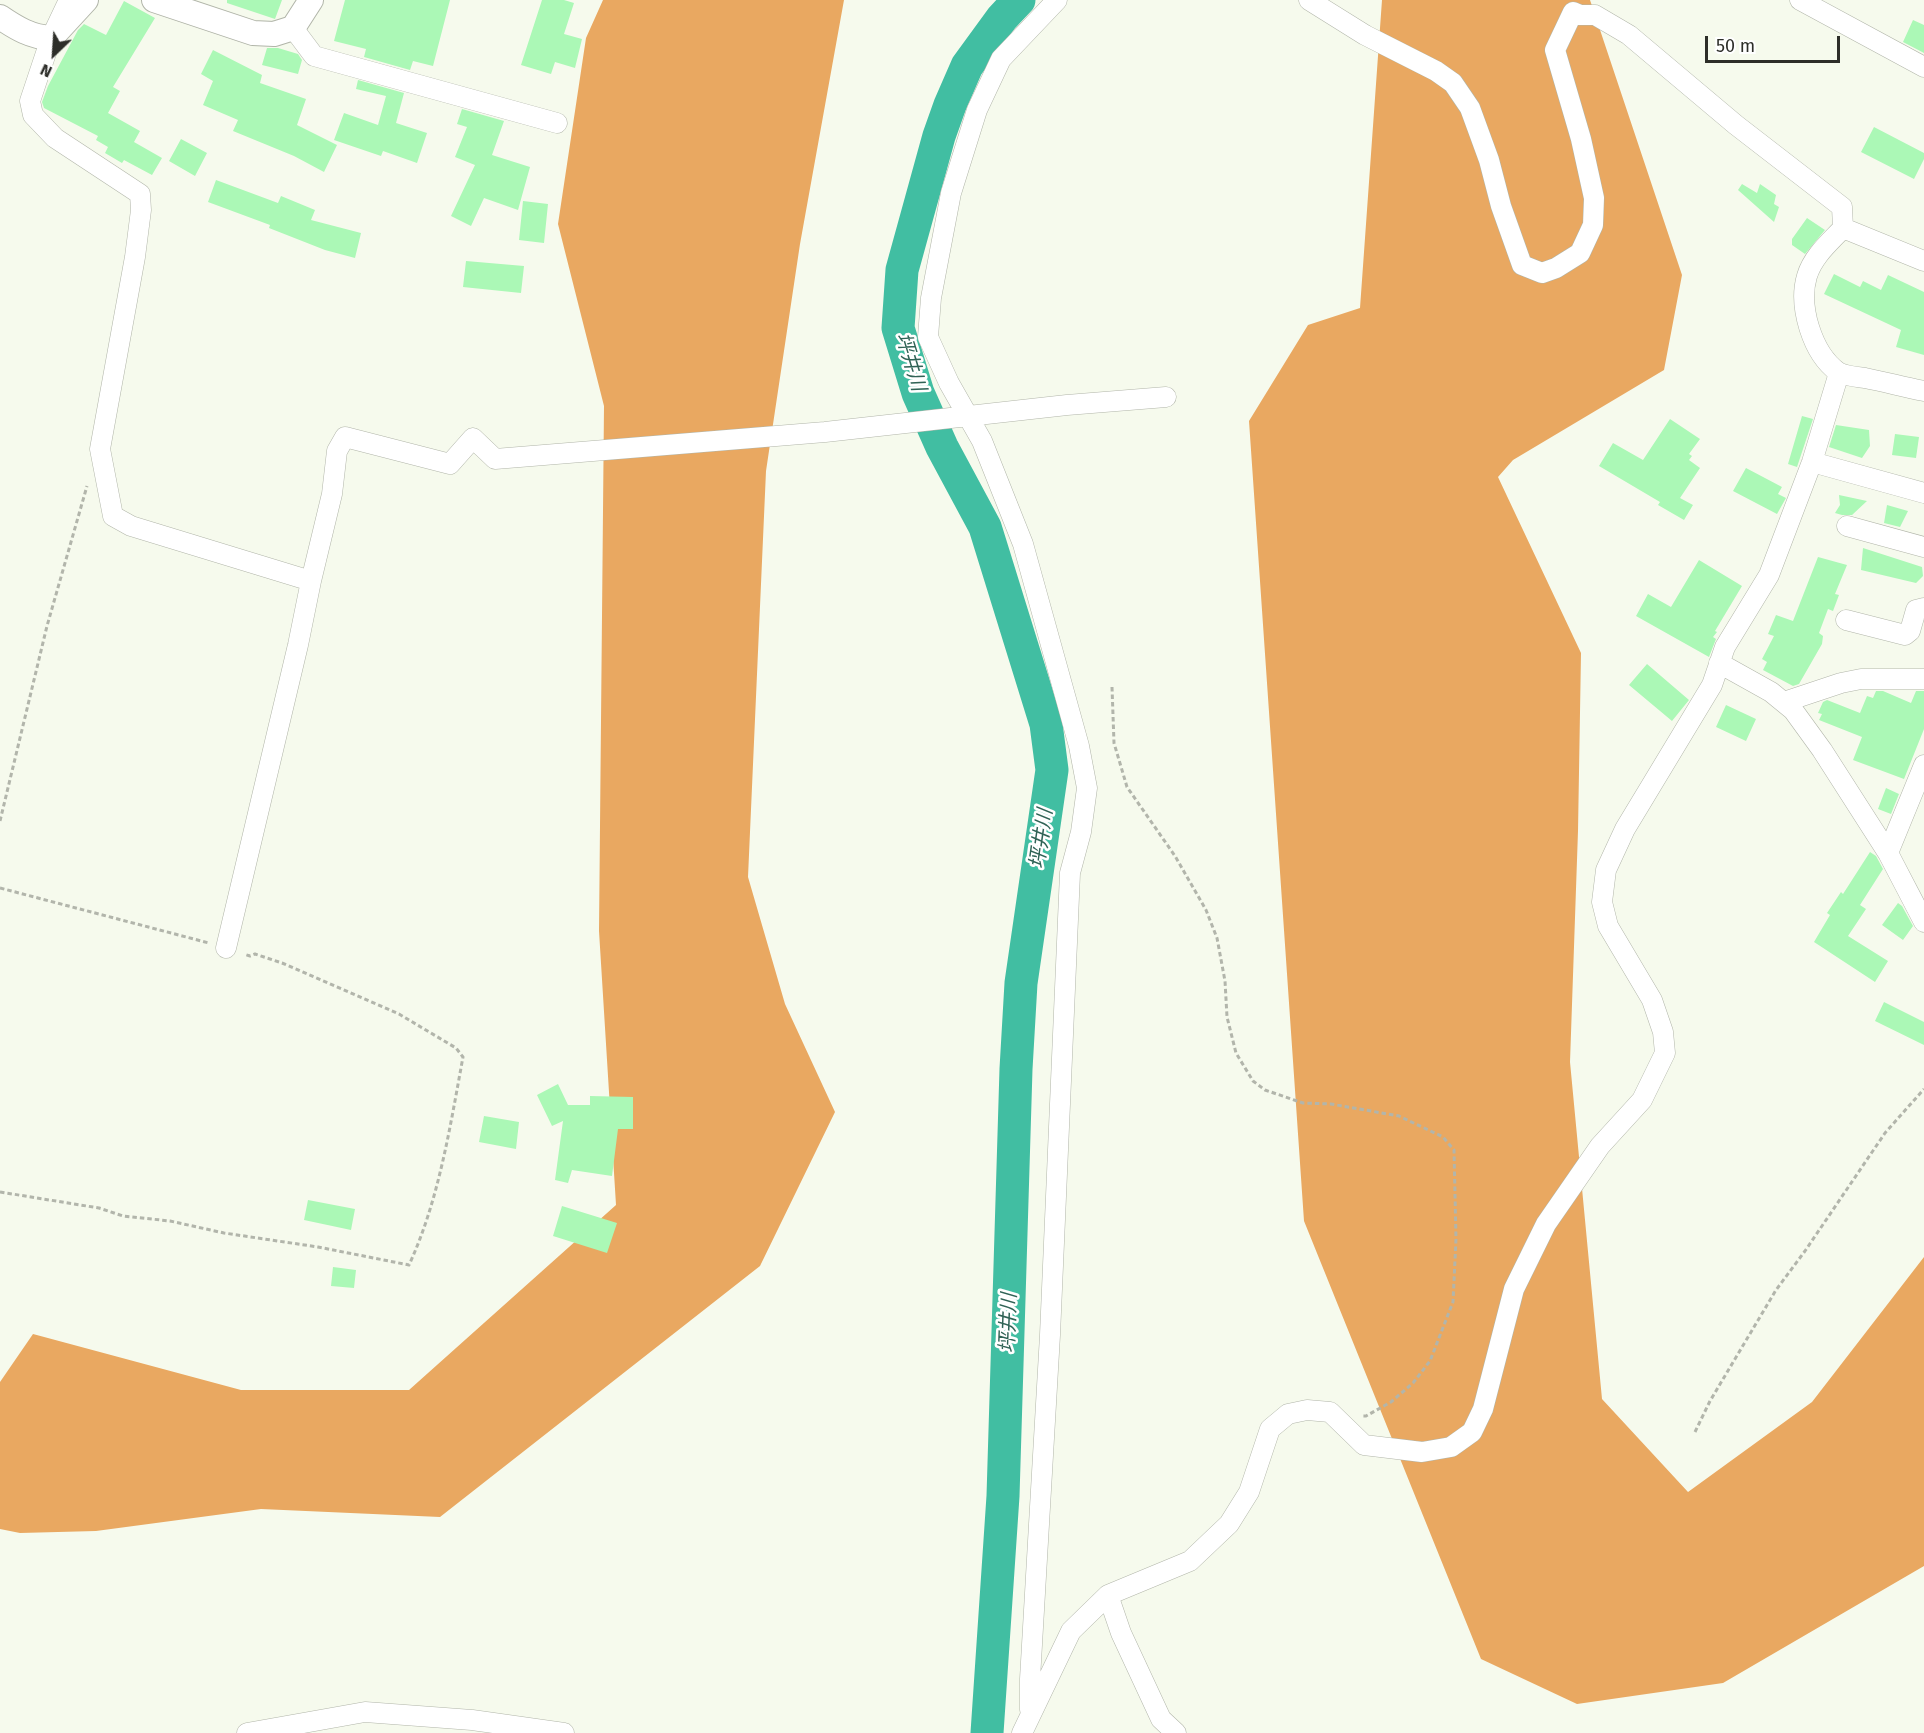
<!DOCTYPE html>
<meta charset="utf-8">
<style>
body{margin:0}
#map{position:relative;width:1924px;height:1733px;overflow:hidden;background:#f6faed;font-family:"Fira Sans",sans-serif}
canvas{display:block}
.north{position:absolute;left:24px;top:24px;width:60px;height:60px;-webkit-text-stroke:4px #fff;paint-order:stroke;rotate:205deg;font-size:16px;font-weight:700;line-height:24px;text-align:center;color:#2d2e29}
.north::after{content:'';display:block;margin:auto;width:21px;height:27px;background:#2d2e29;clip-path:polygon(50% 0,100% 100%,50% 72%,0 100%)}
.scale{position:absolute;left:1705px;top:36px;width:135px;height:27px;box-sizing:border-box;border:3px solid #2d2e29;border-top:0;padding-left:8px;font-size:18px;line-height:21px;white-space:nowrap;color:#2d2e29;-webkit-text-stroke:4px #fff;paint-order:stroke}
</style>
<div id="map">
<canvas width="1924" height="1733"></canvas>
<div class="north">N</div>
<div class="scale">50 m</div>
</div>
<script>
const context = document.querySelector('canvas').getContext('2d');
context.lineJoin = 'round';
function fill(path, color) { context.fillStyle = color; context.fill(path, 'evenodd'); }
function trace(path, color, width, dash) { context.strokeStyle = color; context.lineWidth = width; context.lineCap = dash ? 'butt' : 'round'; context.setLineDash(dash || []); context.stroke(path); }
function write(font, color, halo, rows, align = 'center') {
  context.font = font + ' "Fira Sans","Noto Sans JP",sans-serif'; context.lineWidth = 5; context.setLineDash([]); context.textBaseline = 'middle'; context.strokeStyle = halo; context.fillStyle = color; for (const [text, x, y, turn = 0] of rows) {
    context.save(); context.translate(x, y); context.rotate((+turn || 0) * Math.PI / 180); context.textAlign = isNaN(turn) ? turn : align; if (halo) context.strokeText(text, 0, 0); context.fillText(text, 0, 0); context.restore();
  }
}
fill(new Path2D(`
 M 603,0 L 844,0 L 800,244 L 766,471 L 748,877 L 785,1004 L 835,1112 L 760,1266 L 440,1517 L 261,1509 L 96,1531 L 20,1533 L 0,1529 L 0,1382 L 33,1334 L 241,1390 L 409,1390 L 616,1205 L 599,931 L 604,406 L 558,224 L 586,38 Z
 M 1382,0 L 1590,0 L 1682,275 L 1664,370 L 1513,460 L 1498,477 L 1581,653 L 1578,831 L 1570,1062 L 1602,1399 L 1688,1492 L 1812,1402 L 1924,1257 L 1924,1566 L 1723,1683 L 1577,1704 L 1481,1659 L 1304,1221 L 1249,421 L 1308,325 L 1360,308 Z`), '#e9a861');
trace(new Path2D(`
 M 987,1733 L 1003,1496 L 1016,1069 L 1021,983 L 1052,770 L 1046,724 L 985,527 L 942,447 L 918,393 L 898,328 L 902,270 L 939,136 L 950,105 L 967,66 L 1002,18 L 1019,0`), '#41bea2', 33);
fill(new Path2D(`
 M 227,0 L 282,0 L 275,19 L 227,3 Z
 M 345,0 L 450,0 L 433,66 L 413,61 L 410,70 L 364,57 L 366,49 L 334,41 Z
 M 542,0 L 564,0 L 574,3 L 564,34 L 582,39 L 575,68 L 555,62 L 551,74 L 521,65 Z
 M 124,1 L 155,18 L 113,87 L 120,91 L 108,113 L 140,131 L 134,142 L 162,158 L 152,175 L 124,160 L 122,163 L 105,153 L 108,147 L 96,140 L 98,136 L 44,108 L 42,102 L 48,86 L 78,30 L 84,24 L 106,35 Z
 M 1913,20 L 1924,25 L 1924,53 L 1903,42 Z
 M 267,48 L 278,48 L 298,54 L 302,60 L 298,74 L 262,65 Z
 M 213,50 L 262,75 L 260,83 L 306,99 L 297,125 L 337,145 L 324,172 L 294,156 L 233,131 L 238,120 L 203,105 L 213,81 L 201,74 Z
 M 358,80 L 404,93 L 396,123 L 427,133 L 417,163 L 383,151 L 381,156 L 334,140 L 344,113 L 378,125 L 386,96 L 356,89 Z
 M 462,109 L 504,121 L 492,155 L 530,167 L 518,210 L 484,198 L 471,226 L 451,216 L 475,165 L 455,157 L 467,127 L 457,124 Z
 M 1874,127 L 1924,153 L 1924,159 L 1914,179 L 1861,152 Z
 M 181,139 L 207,153 L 195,176 L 169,161 Z
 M 216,180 L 278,203 L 281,196 L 315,210 L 311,220 L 361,233 L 355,258 L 325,250 L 269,228 L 270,225 L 208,202 Z
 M 1742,184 L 1757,193 L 1760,184 L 1776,195 L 1774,204 L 1779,207 L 1774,222 L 1738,190 Z
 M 523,201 L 548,204 L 544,243 L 519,240 Z
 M 1807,218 L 1825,230 L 1805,254 L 1792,245 L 1792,239 Z
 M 466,261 L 524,266 L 521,293 L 463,287 Z
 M 1834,274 L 1860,287 L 1863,281 L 1881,290 L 1888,275 L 1924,292 L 1924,355 L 1896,347 L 1901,330 L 1824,294 Z
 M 1802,416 L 1813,419 L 1797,467 L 1788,464 Z
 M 1670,419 L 1700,439 L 1689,454 L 1692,456 L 1689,460 L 1700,468 L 1680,498 L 1693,505 L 1684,520 L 1658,505 L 1660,502 L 1599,466 L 1613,443 L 1643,460 Z
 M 1836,425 L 1869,430 L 1870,446 L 1862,458 L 1829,447 Z
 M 1895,434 L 1919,437 L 1916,458 L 1892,455 Z
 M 1746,468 L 1782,487 L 1778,494 L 1786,498 L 1777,514 L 1733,491 Z
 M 1839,495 L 1867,501 L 1852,515 L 1842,515 L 1835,513 L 1840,505 Z
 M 1887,505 L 1908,511 L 1900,527 L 1884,523 Z
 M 1863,548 L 1922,567 L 1923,576 L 1916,583 L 1861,570 Z
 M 1818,557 L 1847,565 L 1835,594 L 1839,595 L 1833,611 L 1828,609 L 1819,633 L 1823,636 L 1822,644 L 1799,684 L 1793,686 L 1763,670 L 1767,662 L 1762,659 L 1774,636 L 1768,634 L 1776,615 L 1793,621 Z
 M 1699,560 L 1742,586 L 1715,631 L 1717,632 L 1713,637 L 1716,639 L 1709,657 L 1636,616 L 1648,594 L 1671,607 Z
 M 1647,664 L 1689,700 L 1672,721 L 1629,685 Z
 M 1876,691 L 1883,691 L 1911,703 L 1916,691 L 1924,691 L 1924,729 L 1904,779 L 1853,760 L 1862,737 L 1819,720 L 1822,714 L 1818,713 L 1823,702 L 1827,700 L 1860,713 L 1867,696 L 1873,698 Z
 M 1726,705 L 1756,719 L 1746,741 L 1716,727 Z
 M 1886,788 L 1899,794 L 1891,814 L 1878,809 Z
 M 1870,852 L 1876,856 L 1883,869 L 1860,905 L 1866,909 L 1848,936 L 1888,961 L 1875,982 L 1814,942 L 1830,915 L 1827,913 L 1841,892 L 1843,894 Z
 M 1898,903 L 1902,906 L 1913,926 L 1903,940 L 1882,925 Z
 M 1884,1002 L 1924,1022 L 1924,1045 L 1875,1021 Z
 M 558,1084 L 568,1105 L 590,1105 L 590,1096 L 633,1097 L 633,1129 L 618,1129 L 612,1176 L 572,1170 L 568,1183 L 555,1180 L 563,1121 L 552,1126 L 537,1095 Z
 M 484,1116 L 519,1122 L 516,1149 L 479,1142 Z
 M 308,1200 L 355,1209 L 351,1230 L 304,1220 Z
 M 562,1206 L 617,1223 L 607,1253 L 553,1236 Z
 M 333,1267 L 356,1270 L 354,1288 L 331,1286 Z`), '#abf8b6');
const minor = new Path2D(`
 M 69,0 L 51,38 L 30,101 L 33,115 L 55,138 L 140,194 L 141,210 L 135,257 L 100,449 L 113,516 L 131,526 L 311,581 L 298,645 L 226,948
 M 1309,0 L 1365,35 L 1436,71 L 1453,83 L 1470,108 L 1489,160 L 1501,206 L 1522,265 L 1542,273 L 1556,268 L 1580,253 L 1593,225 L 1594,198 L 1581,139 L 1555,50 L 1573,12 L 1580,15 L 1595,15 L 1629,35 L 1736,125 L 1842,207 L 1843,228 C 1830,242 1813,256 1807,276 C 1798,306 1812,353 1838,372 C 1845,376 1858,377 1865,378 C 1885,382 1904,387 1924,391
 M 1800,0 L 1924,67
 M 293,28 L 314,56 L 557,123
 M 1843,228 L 1924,261
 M 1812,462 L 1924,493
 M 1847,526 L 1924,547
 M 311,581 L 332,494 L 337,451 L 345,437 L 450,464 L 473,438 L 495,459 L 825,432 L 1067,405 L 1166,397
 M 1846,620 L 1905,635 L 1910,631 L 1916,610 L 1924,608
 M 1719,663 L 1771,692 L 1793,710 L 1822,750 L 1888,853 L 1924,922
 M 1784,702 L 1841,683 L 1861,679 L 1924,679
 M 1888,853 L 1924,765
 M 1108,1595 L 1121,1633 L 1161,1719 L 1176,1733
 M 1030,1710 L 1030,1679 L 1050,1335 L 1070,873 L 1081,832 L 1087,788 L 1079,746 L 1023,544 L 982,441 L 949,383 L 928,337 L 931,298 L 951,193 L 977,110 L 1001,59 L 1057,0
 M 247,1733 L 365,1712 L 472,1720 L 564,1733
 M 1022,1733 L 1071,1631 L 1108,1595 L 1190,1561 L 1229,1524 L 1249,1492 L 1270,1429 L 1288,1414 L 1307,1410 L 1330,1412 L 1364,1445 L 1422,1452 L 1451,1447 L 1472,1432 L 1483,1409 L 1514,1289 L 1546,1224 L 1600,1146 L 1642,1100 L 1665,1053 L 1663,1032 L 1652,1000 L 1608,926 L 1602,902 L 1606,870 L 1625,829 L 1712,685 L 1725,647 L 1769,575 L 1812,462 L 1839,373`);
const tertiary = new Path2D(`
 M 154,0 L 253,33 L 274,34 L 293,28 L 311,0
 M 0,17 C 16,28 31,37 51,38 L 86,0`);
trace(minor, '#b1b5a9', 21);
trace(tertiary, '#b1b5a9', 26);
trace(new Path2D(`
 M 1112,687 L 1114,743 L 1127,787 L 1175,856 L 1206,910 L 1217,938 L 1225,981 L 1227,1017 L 1236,1053 L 1253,1081 L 1265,1090 L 1303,1103 L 1331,1104 L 1399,1116 L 1443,1137 L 1454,1150 L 1456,1239 L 1453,1302 L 1430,1361 L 1413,1383 L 1391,1402 L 1366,1416 L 1362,1416
 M 0,821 L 47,626 L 87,486
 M 0,888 L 209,943
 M 0,1192 L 99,1208 L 123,1216 L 170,1221 L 224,1233 L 318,1247 L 409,1265 C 439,1200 450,1127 463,1057 L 456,1048 L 399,1014 L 282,963 L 255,954 L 250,956 L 244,954
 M 1695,1432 L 1710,1401 L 1776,1290 L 1805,1251 L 1885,1133 L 1924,1089`), '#b2b5ab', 3, [4.5, 3]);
trace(minor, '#fff', 20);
trace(tertiary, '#fff', 24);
write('italic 20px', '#306356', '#fff', [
 ["坪井川",910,362,73],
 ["坪井川",1042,839,-82],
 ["坪井川",1009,1323,-88]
]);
</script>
